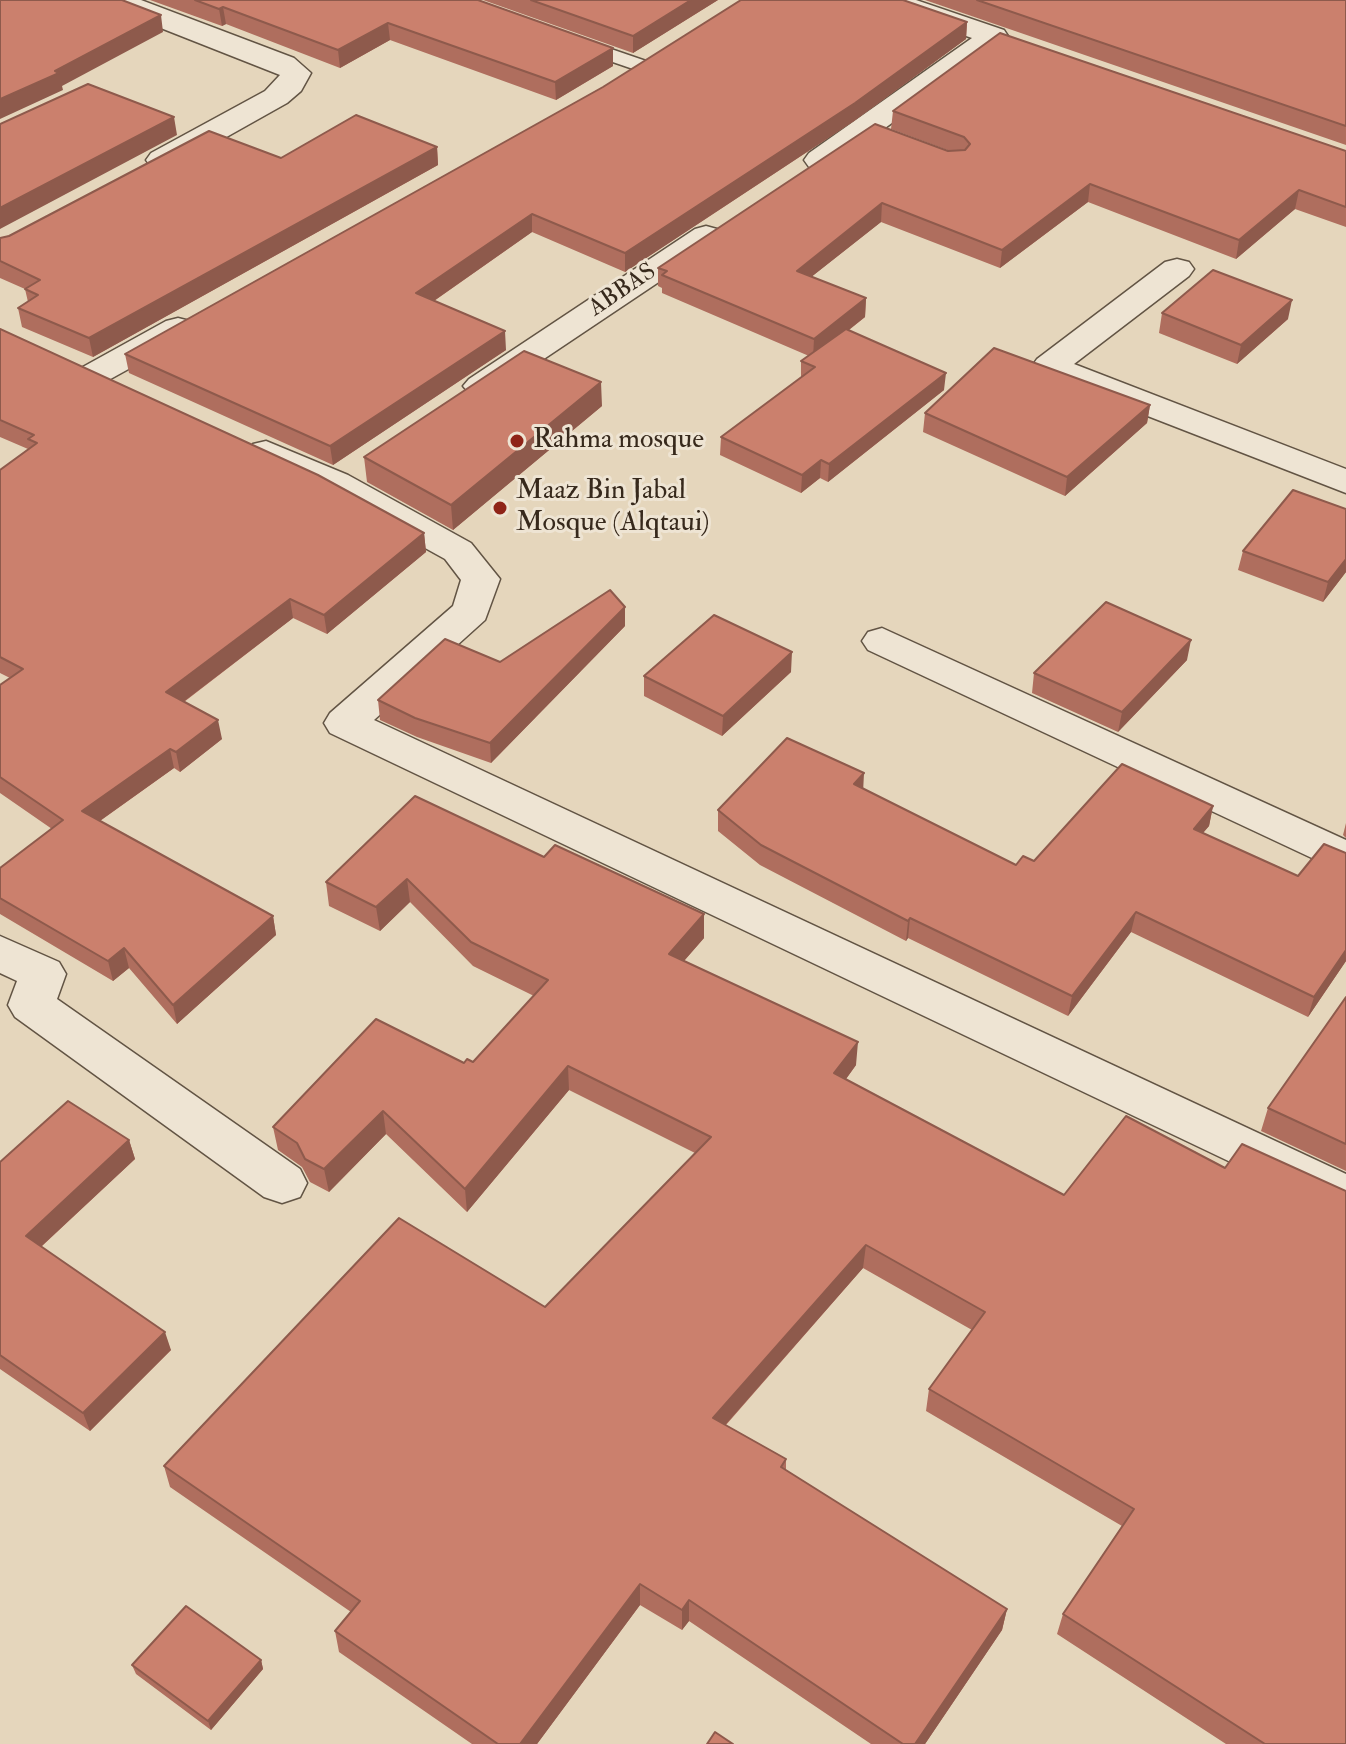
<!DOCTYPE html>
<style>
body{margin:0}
canvas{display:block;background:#e5d6bc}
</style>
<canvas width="1346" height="1744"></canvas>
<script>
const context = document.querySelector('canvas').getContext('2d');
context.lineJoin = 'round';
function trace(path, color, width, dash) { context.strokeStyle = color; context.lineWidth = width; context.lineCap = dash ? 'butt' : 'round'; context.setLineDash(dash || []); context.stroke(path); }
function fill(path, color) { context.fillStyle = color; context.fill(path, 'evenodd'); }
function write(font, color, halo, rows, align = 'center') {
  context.font = font + ' "IM FELL Double Pica",serif'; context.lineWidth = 6; context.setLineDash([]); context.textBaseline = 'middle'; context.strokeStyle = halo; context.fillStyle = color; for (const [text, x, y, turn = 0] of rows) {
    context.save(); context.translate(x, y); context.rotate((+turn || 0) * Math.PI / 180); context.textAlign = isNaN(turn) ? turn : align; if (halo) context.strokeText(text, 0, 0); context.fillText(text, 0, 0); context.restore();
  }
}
const service = new Path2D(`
 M 576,37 L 646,61 L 649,65 L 639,71 L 569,47 L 566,43 Z`);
const minor = new Path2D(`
 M 101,0 L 141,0 L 294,58 L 311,73 L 301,91 L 287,103 L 173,167 L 162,169 L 151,167 L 146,160 L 151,153 L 265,91 L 280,75 L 105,6 Z
 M 874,0 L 916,0 L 1004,30 L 1008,36 L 1004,42 L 831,167 L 820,169 L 809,167 L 804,160 L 809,153 L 972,38 L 878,6 Z
 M 706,226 L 717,229 L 722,236 L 717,243 L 493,393 L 481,397 L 469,393 L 463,386 L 469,379 L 695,229 Z
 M 1177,259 L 1189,262 L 1194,269 L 1189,276 L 1074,364 L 1346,469 L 1346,493 L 1037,373 L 1032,366 L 1037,359 L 1165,262 Z
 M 178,318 L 190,321 L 195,328 L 190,335 L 105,382 L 93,385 L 81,382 L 76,375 L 81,368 L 166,321 Z
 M 266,441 L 348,475 L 471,543 L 500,579 L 485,620 L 374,720 L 1346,1174 L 1346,1217 L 330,733 L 324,723 L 330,713 L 453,606 L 461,580 L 445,559 L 322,491 L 253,460 L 248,452 L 253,444 Z
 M 882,628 L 1346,840 L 1346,874 L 868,650 L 862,641 L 868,632 Z
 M 0,936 L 59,962 L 66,974 L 57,999 L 300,1169 L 307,1183 L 300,1197 L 282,1203 L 264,1197 L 15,1017 L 8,1005 L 17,981 L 0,973 Z`);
trace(service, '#625444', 3);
trace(minor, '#625444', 3);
fill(service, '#eee4d3');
fill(minor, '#eee4d3');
fill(new Path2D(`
 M 150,0 L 478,0 L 613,48 L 613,66 L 556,100 L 390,40 L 340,68 L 226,24 L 222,26 Z
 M 483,0 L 718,0 L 633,53 Z
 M 925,0 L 1346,0 L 1346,145 Z
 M 967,22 L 966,39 L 854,121 L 625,272 L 532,232 L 434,301 L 506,350 L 333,465 L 129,373 L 125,354 L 603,87 Z
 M 893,111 L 1346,151 L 1346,227 L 1295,209 L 1236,259 L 1088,202 L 1000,268 L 881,222 L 811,277 L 866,298 L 865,317 L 849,330 L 944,390 L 828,482 L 820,478 L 801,493 L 720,455 L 721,437 L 801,378 L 801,361 L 809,356 L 662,293 L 662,288 L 658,286 L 658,268 L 950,151 L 891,129 Z
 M 437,147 L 438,165 L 93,357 L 22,327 L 18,308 L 28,302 L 25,289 L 0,278 L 0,238 L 281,158 Z
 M 1162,313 L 1288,319 L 1237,364 L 1159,333 Z
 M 0,329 L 424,533 L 426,552 L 327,634 L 293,618 L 184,702 L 222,739 L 180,772 L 174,768 L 100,821 L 273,916 L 276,935 L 177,1024 L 129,968 L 113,981 L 0,914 L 0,868 L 52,829 L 0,793 L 0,685 L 10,678 L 0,673 L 0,470 L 28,449 L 0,437 Z
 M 1150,405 L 1147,423 L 1065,496 L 923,432 L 925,413 Z
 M 602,406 L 453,530 L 367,482 L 364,457 Z
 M 1243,551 L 1346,572 L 1323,602 L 1238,570 Z
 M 625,626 L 491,763 L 417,737 L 380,720 L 378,700 L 500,662 Z
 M 1187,660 L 1118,732 L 1032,693 L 1034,673 Z
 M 791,672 L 722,736 L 644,696 L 644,676 Z
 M 863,789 L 1016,865 L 1034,861 L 1213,806 L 1209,826 L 1203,833 L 1298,876 L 1346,853 L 1346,961 L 1308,1017 L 1131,932 L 1068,1016 L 908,938 L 906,941 L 760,865 L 718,831 L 718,810 Z
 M 415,796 L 704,938 L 684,961 L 856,1065 L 846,1079 L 1346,1744 L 1226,1744 L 1057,1634 L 1063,1614 L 1122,1526 L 926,1411 L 929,1389 L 972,1330 L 863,1268 L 726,1425 L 786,1459 L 786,1470 L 1007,1609 L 1002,1630 L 925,1744 L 871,1744 L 689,1621 L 682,1630 L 640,1605 L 537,1744 L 472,1744 L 339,1652 L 335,1631 L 351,1612 L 170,1487 L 164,1466 L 545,1307 L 695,1153 L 569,1090 L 467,1212 L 386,1134 L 329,1192 L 310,1182 L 302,1167 L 278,1150 L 273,1127 L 464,1063 L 473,1062 L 534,996 L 473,966 L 410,902 L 380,931 L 329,906 L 326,882 Z
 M 1346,823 L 1346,838 L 1343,835 Z
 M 1346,997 L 1346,1171 L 1261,1131 L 1268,1108 Z
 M 129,1140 L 135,1159 L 41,1247 L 171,1350 L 90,1431 L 0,1369 L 0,1162 Z
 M 261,1660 L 263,1669 L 211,1730 L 136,1674 L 132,1665 Z`), '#af6e5e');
fill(new Path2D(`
 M 691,0 L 718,0 L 633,53 L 633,36 Z
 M 223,7 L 226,24 L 222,26 L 219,9 Z
 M 161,15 L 163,32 L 62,86 L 63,90 L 0,119 L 0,99 Z
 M 967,22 L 966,39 L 854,121 L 625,272 L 625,253 Z
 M 388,23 L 390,40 L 340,68 L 338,50 Z
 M 613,48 L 613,66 L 556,100 L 555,82 Z
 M 174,117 L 177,135 L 0,229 L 0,208 Z
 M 437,147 L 438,165 L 93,357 L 89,338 Z
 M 1090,184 L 1088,202 L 1000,268 L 1002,250 Z
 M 1299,190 L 1295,209 L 1236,259 L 1239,240 Z
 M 882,203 L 881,222 L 796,289 L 797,271 Z
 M 532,214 L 532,232 L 418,312 L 416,293 Z
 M 866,298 L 865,317 L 813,358 L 814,339 Z
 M 1292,300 L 1288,319 L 1237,364 L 1241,345 Z
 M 505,331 L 506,350 L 333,465 L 330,446 Z
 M 946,373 L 944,390 L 828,482 L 829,464 Z
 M 601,382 L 602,406 L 453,530 L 451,505 Z
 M 1150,405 L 1147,423 L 1065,496 L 1067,477 Z
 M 821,460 L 820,478 L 801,493 L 802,475 Z
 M 424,533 L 426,552 L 327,634 L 324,615 Z
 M 1346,559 L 1346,572 L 1323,602 L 1328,582 Z
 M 290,599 L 293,618 L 170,712 L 166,692 Z
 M 625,607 L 625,626 L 491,763 L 490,743 Z
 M 1191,640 L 1187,660 L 1118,732 L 1122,712 Z
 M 792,652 L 791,672 L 722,736 L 723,716 Z
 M 218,720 L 222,739 L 180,772 L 176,752 Z
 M 170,749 L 174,768 L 87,830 L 82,811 Z
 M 864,773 L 863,793 L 854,784 Z
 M 1213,806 L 1209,826 L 1189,849 L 1194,829 Z
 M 407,879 L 410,902 L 380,931 L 376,907 Z
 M 1136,912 L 1131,932 L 1068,1016 L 1072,996 Z
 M 704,914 L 704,938 L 669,978 L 669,954 Z
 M 273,916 L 276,935 L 177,1024 L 173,1005 Z
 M 910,918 L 908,938 L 906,941 L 908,921 Z
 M 124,948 L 129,968 L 113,981 L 108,961 Z
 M 1346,950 L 1346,961 L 1308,1017 L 1314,997 Z
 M 858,1042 L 856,1065 L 833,1097 L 834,1073 Z
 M 568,1066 L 569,1090 L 467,1212 L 465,1189 Z
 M 383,1111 L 386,1134 L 329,1192 L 324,1169 Z
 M 129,1140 L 135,1159 L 32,1255 L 26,1236 Z
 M 866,1245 L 863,1268 L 712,1440 L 713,1418 Z
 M 165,1332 L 171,1350 L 90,1431 L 83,1413 Z
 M 640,1584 L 640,1605 L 537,1744 L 520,1744 Z
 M 689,1600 L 689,1621 L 682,1630 L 682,1610 Z
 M 1007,1609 L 1002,1630 L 925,1744 L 915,1744 Z
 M 261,1660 L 263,1669 L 211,1730 L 208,1721 Z`), '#8e5a4c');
const building = new Path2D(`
 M 0,0 L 122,0 L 161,15 L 55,71 L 59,73 L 0,99 Z
 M 195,0 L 478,0 L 613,48 L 555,82 L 388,23 L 338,50 L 223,7 L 219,9 Z
 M 531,0 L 691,0 L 633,36 Z
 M 741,0 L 903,0 L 967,22 L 855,103 L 625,253 L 532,214 L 416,293 L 505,331 L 330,446 L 125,354 L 603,87 Z
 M 977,0 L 1346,0 L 1346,126 Z
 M 1000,33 L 1346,151 L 1346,207 L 1299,190 L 1239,240 L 1090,184 L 1002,250 L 882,203 L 797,271 L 866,298 L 814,339 L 662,275 L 667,271 L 658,268 L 875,124 L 948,151 L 965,150 L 970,144 L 964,137 L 893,111 Z
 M 88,84 L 174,117 L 0,208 L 0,124 Z
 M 356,115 L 437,147 L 89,338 L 18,308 L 38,295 L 25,289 L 40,280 L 0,261 L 0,238 L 9,236 L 209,131 L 281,158 Z
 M 1213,270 L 1292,300 L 1241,345 L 1162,313 Z
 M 0,329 L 318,475 L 424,533 L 324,615 L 290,599 L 166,692 L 218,720 L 176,752 L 170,749 L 82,811 L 273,916 L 173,1005 L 124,948 L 108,961 L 0,898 L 0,868 L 63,820 L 0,777 L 0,685 L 23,669 L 0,657 L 0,470 L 37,443 L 28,439 L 34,435 L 0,420 Z
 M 846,329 L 946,373 L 829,464 L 821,460 L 802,475 L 721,437 L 815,367 L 801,361 Z
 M 994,348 L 1150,405 L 1067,477 L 925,413 Z
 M 524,351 L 601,382 L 451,505 L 364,457 Z
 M 1293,490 L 1346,509 L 1346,559 L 1328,582 L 1243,551 Z
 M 610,590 L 625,607 L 490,743 L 415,718 L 378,700 L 445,639 L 500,662 Z
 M 1106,602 L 1191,640 L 1122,712 L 1034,673 Z
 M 714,615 L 792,652 L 723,716 L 644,676 Z
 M 787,738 L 864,773 L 854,784 L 1016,865 L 1023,856 L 1034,861 L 1122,764 L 1213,806 L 1194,829 L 1298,876 L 1324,844 L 1346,853 L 1346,950 L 1314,997 L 1136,912 L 1072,996 L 910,918 L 908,921 L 761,845 L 718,810 Z
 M 415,796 L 544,857 L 555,845 L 704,914 L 669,954 L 858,1042 L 834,1073 L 1064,1195 L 1126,1116 L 1225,1168 L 1242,1144 L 1346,1191 L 1346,1744 L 1265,1744 L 1063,1614 L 1134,1509 L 929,1389 L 985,1312 L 866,1245 L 713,1418 L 786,1459 L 781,1467 L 1007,1609 L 915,1744 L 903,1744 L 689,1600 L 682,1610 L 640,1584 L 520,1744 L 498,1744 L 335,1631 L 360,1601 L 164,1466 L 399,1218 L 545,1307 L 711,1137 L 568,1066 L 465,1189 L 383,1111 L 324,1169 L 305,1159 L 297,1143 L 273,1127 L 376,1019 L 464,1063 L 467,1059 L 473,1062 L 548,980 L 471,942 L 407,879 L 376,907 L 326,882 Z
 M 1346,997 L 1346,1144 L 1268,1108 Z
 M 68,1101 L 129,1140 L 26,1236 L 165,1332 L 83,1413 L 0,1355 L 0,1162 Z
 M 186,1606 L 261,1660 L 208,1721 L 132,1665 Z
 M 715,1732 L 733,1744 L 707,1744 Z`);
fill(building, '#cb806d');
trace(building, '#8e5a4c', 2);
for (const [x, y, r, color] of [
 [517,441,8,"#8f2418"],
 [500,508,8,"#8f2418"]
]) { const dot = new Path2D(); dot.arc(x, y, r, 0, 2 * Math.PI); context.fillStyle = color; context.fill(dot); trace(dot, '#eee4d3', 3); }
write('24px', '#37291c', '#eee4d3', [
 ["ABBAS",623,291,-34]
]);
write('28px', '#37291c', '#eee4d3', [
 ["Rahma mosque",533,441],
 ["Maaz Bin Jabal",516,492],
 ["Mosque (Alqtaui)",516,524]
], 'left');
</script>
